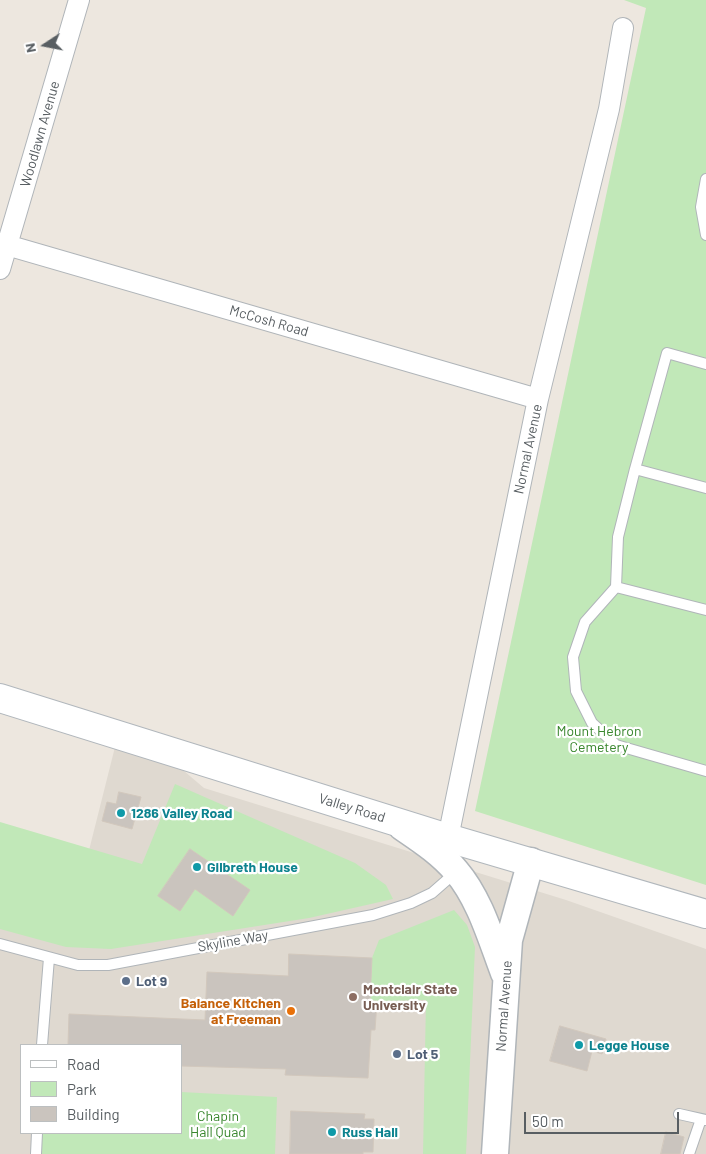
<!DOCTYPE html>
<style>
body{margin:0}
#map{position:relative;width:706px;height:1154px;overflow:hidden;background:#ede7df;font-family:Barlow,sans-serif}
canvas{display:block}
.legend{position:absolute;left:20px;top:1044px;width:162px;height:90px;box-sizing:border-box;background:#fff;border:1px solid #bcbfc0;margin:0;padding:6px 9px;list-style:none;font-size:15px;color:#585e62}
.legend li{display:flex;align-items:center;gap:10px;height:25px}
.legend b{width:25px;border:1px solid #bcbfc0}
.north{position:absolute;left:20px;top:20px;width:50px;height:50px;-webkit-text-stroke:4px #fff;paint-order:stroke;rotate:259deg;font-size:14px;font-weight:700;line-height:20px;text-align:center;color:#585e62}
.north::after{content:'';display:block;margin:auto;width:18px;height:22px;background:#585e62;clip-path:polygon(50% 0,100% 100%,50% 72%,0 100%)}
.scale{position:absolute;left:524px;top:1112px;width:155px;height:22px;box-sizing:border-box;border:2px solid #585e62;border-top:0;padding-left:6px;font-size:15px;line-height:18px;white-space:nowrap;color:#585e62;-webkit-text-stroke:4px #fff;paint-order:stroke}
</style>
<div id="map">
<canvas width="706" height="1154"></canvas>
<ul class="legend">
<li><b style="height:6px;background:#fff"></b>Road</li>
<li><b style="height:14px;background:#c1e8b8"></b>Park</li>
<li><b style="height:14px;background:#cac4be"></b>Building</li>
</ul>
<div class="north">N</div>
<div class="scale">50 m</div>
</div>
<script>
const context = document.querySelector('canvas').getContext('2d');
context.lineJoin = 'round';
function fill(path, color) { context.fillStyle = color; context.fill(path, 'evenodd'); }
function trace(path, color, width, dash) { context.strokeStyle = color; context.lineWidth = width; context.lineCap = dash ? 'butt' : 'round'; context.setLineDash(dash || []); context.stroke(path); }
function write(font, color, halo, rows, align = 'center') {
  context.font = font + ' Barlow,sans-serif'; context.lineWidth = 4.5; context.setLineDash([]); context.textBaseline = 'middle'; context.strokeStyle = halo; context.fillStyle = color; for (const [text, x, y, turn = 0] of rows) {
    context.save(); context.translate(x, y); context.rotate((+turn || 0) * Math.PI / 180); context.textAlign = isNaN(turn) ? turn : align; if (halo) context.strokeText(text, 0, 0); context.fillText(text, 0, 0); context.restore();
  }
}
fill(new Path2D(`
 M 115,747 L 165,760 L 184,771 L 204,788 L 566,900 L 706,949 L 706,1154 L 0,1154 L 0,880 L 76,902 ZM 21,1045 L 181,1045 L 181,1133 L 21,1133 Z`), '#dfd9d0');
fill(new Path2D(`
 M 624,0 L 706,0 L 706,885 L 475,811 L 646,8 Z
 M 175,784 L 355,863 L 386,885 L 393,899 L 309,918 L 111,949 L 66,947 L 0,929 L 0,822 L 142,864 Z
 M 454,910 L 467,925 L 475,947 L 466,1154 L 423,1154 L 426,1000 L 370,1001 L 372,958 L 379,940 Z
 M 181,1092 L 277,1097 L 275,1154 L 36,1154 L 37,1133 L 181,1133 Z`), '#c1e8b8');
const building = new Path2D(`
 M 119,792 L 141,797 L 132,829 L 102,821 L 107,802 L 116,804 Z
 M 190,849 L 250,890 L 233,916 L 195,889 L 180,911 L 158,896 Z
 M 289,954 L 372,958 L 370,1001 L 377,1001 L 375,1030 L 371,1030 L 368,1078 L 285,1075 L 286,1069 L 181,1066 L 181,1045 L 68,1045 L 69,1014 L 205,1020 L 207,972 L 288,976 Z
 M 560,1026 L 606,1039 L 602,1054 L 592,1051 L 587,1071 L 550,1061 Z
 M 291,1111 L 365,1114 L 364,1119 L 374,1119 L 373,1152 L 363,1152 L 363,1154 L 290,1154 Z
 M 666,1132 L 684,1137 L 680,1154 L 661,1154 Z`);
fill(building, '#cac4be');
trace(building, '#d2c8bd', 1);
const service = new Path2D(`
 M 706,179 L 701,207 L 706,235
 M 635,469 L 667,353 L 706,364
 M 616,587 L 618,537 L 635,469 L 706,488
 M 706,610 L 616,587 L 585,622 L 573,657 L 576,691 L 592,723 L 616,745 L 706,771
 M 0,944 L 78,965 L 108,965 L 373,915 L 411,903 L 432,893 L 456,872
 M 42,1045 L 49,958
 M 679,1114 L 706,1120
 M 36,1154 L 37,1133
 M 689,1154 L 701,1119`);
const minor = new Path2D(`
 M 0,243 L 538,399
 M 0,269 L 79,0
 M 449,852 L 448,838 L 538,399 L 609,109 L 623,28`);
const tertiary = new Path2D(`
 M 402,827 C 421,840 441,853 456,871 C 480,899 491,939 504,973
 M 495,1154 L 509,940 L 531,861`);
const secondary = new Path2D(`
 M 0,698 L 448,838 L 706,914`);
trace(service, '#b0b5b9', 12);
trace(minor, '#b0b5b9', 22);
trace(tertiary, '#b0b5b9', 29);
trace(secondary, '#b1b7bc', 30);
trace(service, '#fff', 10);
trace(minor, '#fff', 20);
trace(tertiary, '#fff', 26);
trace(secondary, '#fff', 28);
for (const [x, y, r, color] of [
 [121,813,5,"#0f9aa8"],
 [197,867,5,"#0f9aa8"],
 [126,981,5,"#5c6f8a"],
 [353,997,5,"#8d6e63"],
 [291,1011,5,"#e8710a"],
 [579,1045,5,"#0f9aa8"],
 [397,1054,5,"#5c6f8a"],
 [332,1132,5,"#0f9aa8"]
]) { const dot = new Path2D(); dot.arc(x, y, r, 0, 2 * Math.PI); context.fillStyle = color; context.fill(dot); trace(dot, '#fff', 2); }
write('14px', '#585e62', '#fff', [
 ["Woodlawn Avenue",40,134,-74],
 ["McCosh Road",269,321,16],
 ["Normal Avenue",528,449,-78],
 ["Valley Road",352,808,17],
 ["Skyline Way",233,941,-10],
 ["Normal Avenue",504,1006,-86]
]);
write('14px', '#38862d', '#fff', [
 ["Mount Hebron",599,731],
 ["Cemetery",599,747],
 ["Chapin",218,1116],
 ["Hall Quad",218,1132]
]);
write('bold 14px', '#0d838f', '#fff', [
 ["1286 Valley Road",131,813],
 ["Gilbreth House",207,867],
 ["Legge House",589,1045],
 ["Russ Hall",342,1132]
], 'left');
write('bold 14px', '#4e5e75', '#fff', [
 ["Lot 9",136,981],
 ["Lot 5",407,1054]
], 'left');
write('bold 14px', '#785e54', '#fff', [
 ["Montclair State",363,989],
 ["University",363,1005]
], 'left');
write('bold 14px', '#c56008', '#fff', [
 ["Balance Kitchen",281,1003],
 ["at Freeman",281,1019]
], 'right');
</script>
